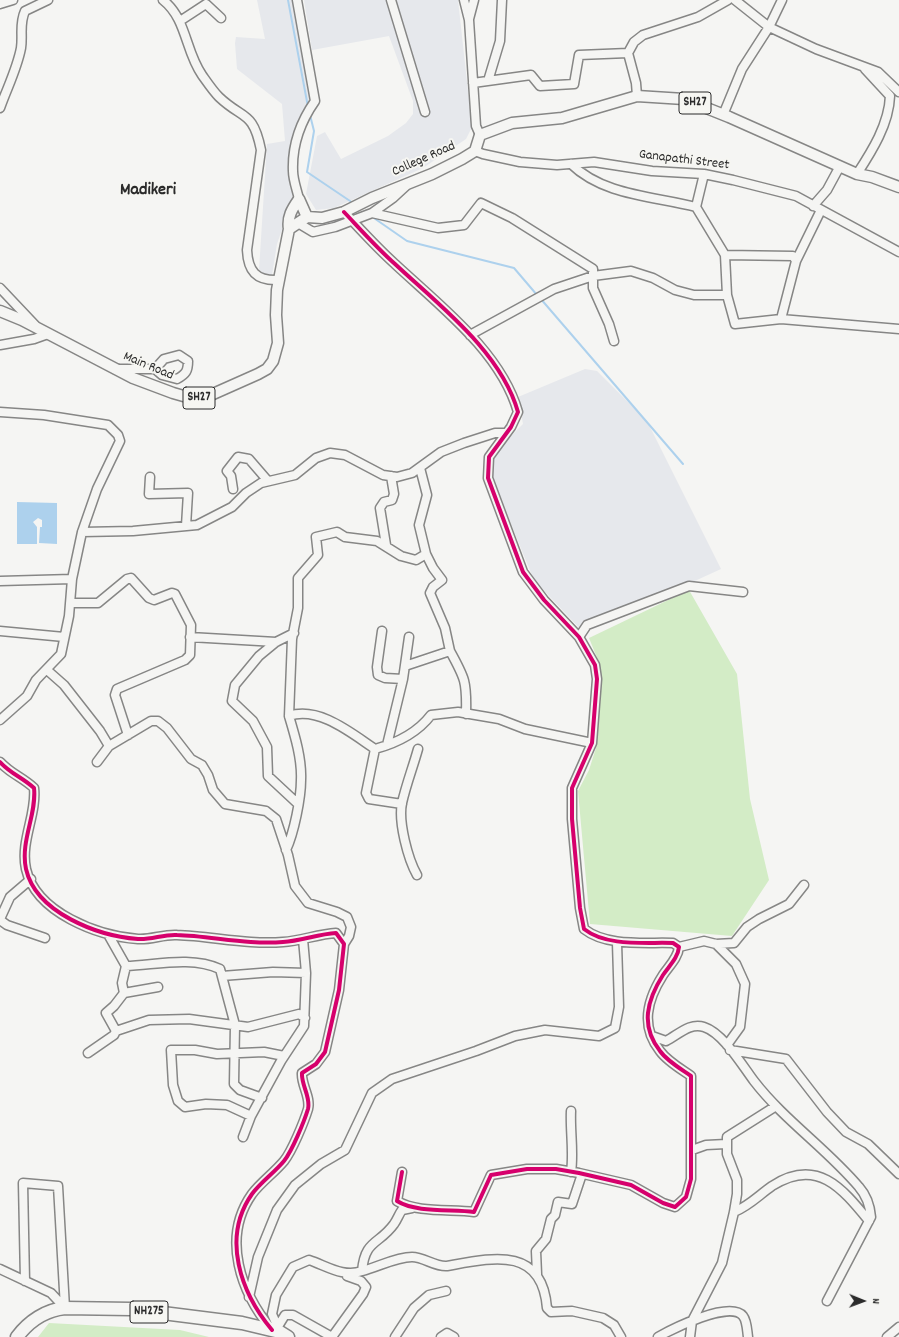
<!DOCTYPE html>
<style>
body{margin:0}
#map{position:relative;width:899px;height:1337px;overflow:hidden;background:#f5f5f3;font-family:Dekko,sans-serif}
canvas{display:block}
.north{position:absolute;left:843px;top:1281px;width:40px;height:40px;-webkit-text-stroke:3px #f6f6f2;paint-order:stroke;rotate:91deg;font-size:11px;font-weight:700;line-height:16px;text-align:center;color:#2b2b2b}
.north::after{content:'';display:block;margin:auto;width:14px;height:18px;background:#2b2b2b;clip-path:polygon(50% 0,100% 100%,50% 72%,0 100%)}
</style>
<div id="map">
<canvas width="899" height="1337"></canvas>
<div class="north">N</div>
</div>
<script>
const context = document.querySelector('canvas').getContext('2d');
context.lineJoin = 'round';
function fill(path, color) { context.fillStyle = color; context.fill(path, 'evenodd'); }
function trace(path, color, width, dash) { context.strokeStyle = color; context.lineWidth = width; context.lineCap = dash ? 'butt' : 'round'; context.setLineDash(dash || []); context.stroke(path); }
function write(font, color, halo, rows, align = 'center') {
  context.font = font + ' Dekko,sans-serif'; context.lineWidth = 4; context.setLineDash([]); context.textBaseline = 'middle'; context.strokeStyle = halo; context.fillStyle = color; for (const [text, x, y, turn = 0] of rows) {
    context.save(); context.translate(x, y); context.rotate((+turn || 0) * Math.PI / 180); context.textAlign = isNaN(turn) ? turn : align; if (halo) context.strokeText(text, 0, 0); context.fillText(text, 0, 0); context.restore();
  }
}
fill(new Path2D(`
 M 257,0 L 292,0 L 311,99 L 299,120 L 288,173 L 293,198 L 277,244 L 272,275 L 266,275 L 259,270 L 267,144 L 285,141 L 282,104 L 237,69 L 235,43 L 236,37 L 265,39 Z
 M 304,0 L 458,0 L 472,127 L 466,139 L 423,168 L 334,208 L 316,210 L 306,194 L 317,136 L 325,132 L 341,159 L 388,136 L 406,123 L 413,114 L 413,101 L 389,36 L 312,50 Z
 M 585,369 L 597,371 L 647,421 L 721,569 L 583,632 L 534,580 L 492,478 L 493,461 L 503,444 L 523,424 L 518,397 Z`), '#e6e8ec');
fill(new Path2D(`
 M 689,590 L 737,674 L 750,799 L 769,880 L 732,936 L 590,924 L 578,791 L 589,770 L 596,748 L 600,665 L 589,638 Z
 M 49,1323 L 180,1330 L 209,1337 L 38,1337 Z`), '#d3ecc6');
fill(new Path2D(`
 M 17,502 L 57,503 L 57,544 L 39,543 L 40,527 L 42,527 L 42,520 L 38,518 L 33,522 L 37,527 L 37,544 L 17,544 Z`), '#add1ed');
trace(new Path2D(`
 M 288,0 L 308,107
 M 310,115 L 314,131 L 307,172 L 353,203
 M 371,216 L 407,241 L 514,268 L 537,295
 M 540,298 L 683,464`), '#add1ed', 2);
const minor = new Path2D(`
 M 163,0 C 187,19 185,51 202,75 C 207,82 213,91 219,97 C 243,120 253,110 261,150 L 247,250 C 248,271 256,281 278,280
 M 297,0 L 315,101 C 301,121 292,146 293,171 C 293,180 297,190 299,199
 M 391,0 L 425,112
 M 464,0 L 469,20 L 476,126 L 480,135
 M 735,0 L 769,27 L 816,49 L 878,72 L 899,92
 M 0,4 L 13,0
 M 469,19 L 474,0
 M 180,21 L 206,4 L 221,18
 M 628,53 L 636,83 L 637,96
 M 488,81 L 500,41 L 502,0
 M 473,83 L 531,75 L 540,86 L 574,84 L 579,55 L 628,53 L 634,42 L 643,35 L 698,17 L 728,0
 M 0,108 C 7,88 17,69 21,48 C 23,35 19,24 25,11 L 48,0
 M 723,115 L 742,69 L 769,27 L 782,0
 M 475,151 L 483,154 L 520,162 L 557,165 L 594,162 L 652,171 L 704,174 L 733,180 L 796,196 L 899,252
 M 571,164 C 604,196 654,196 696,207 L 725,255 L 793,256 L 796,261 L 781,319 L 899,329
 M 857,174 C 872,151 889,124 890,96 L 865,69
 M 406,186 L 393,198 L 372,213 L 438,228 L 464,225 L 481,203 L 512,218 L 593,269 L 593,288 L 609,324 L 614,341
 M 813,206 L 827,190 L 840,166
 M 696,207 L 704,174
 M 344,212 C 361,230 377,248 395,264 C 440,306 501,352 518,412 L 511,427 L 489,457 L 488,478 L 523,572 L 544,600 L 579,637 L 595,665 L 597,679 L 592,743 L 572,788 L 572,819 L 580,908 L 584,929 C 607,947 645,942 673,943 L 679,947 C 678,958 669,966 663,975 C 647,1000 640,1026 660,1051 C 667,1061 681,1069 691,1076 L 691,1179 L 686,1197 L 675,1207 L 663,1203 L 631,1185 L 579,1173 L 556,1169 L 527,1169 L 491,1175 L 474,1212 C 452,1209 416,1213 397,1201 L 402,1172
 M 298,223 L 313,232 L 335,227 L 372,213
 M 725,255 L 727,295 L 735,324 L 781,319
 M 796,261 L 821,210
 M 0,288 L 35,325
 M 470,335 L 554,289 L 593,276 L 631,271 L 653,278 L 675,290 L 694,295 L 727,295
 M 0,345 L 34,339 L 48,334
 M 115,369 L 155,369 L 164,359 L 179,355 L 188,361 C 188,371 186,374 177,379 L 162,375 L 155,369
 M 0,412 L 44,415 L 108,425 L 118,435 L 120,441 L 97,489 L 82,532 L 72,579 L 69,616 L 61,654 L 36,680 L 27,696 L 0,720
 M 150,477 L 149,494 L 188,493 L 186,526
 M 233,489 L 231,476 L 227,471 L 238,457 L 249,459 L 268,481
 M 82,532 L 133,531 L 197,525 L 232,507 L 246,493 L 261,483 L 295,475 L 316,458 L 330,453 L 345,455 L 383,475 L 397,477 L 412,473 L 441,452 L 464,443 L 495,433 L 506,433
 M 386,545 L 380,508 L 384,502 L 392,500 L 394,494 L 391,476
 M 0,581 L 72,579
 M 70,603 L 98,603 L 127,579 L 131,578 L 149,598 L 154,600 L 172,593 L 175,594 L 191,625 L 190,655 L 185,660 L 117,689 L 115,695 L 128,735
 M 0,631 L 64,637
 M 382,631 L 377,667 L 378,675 L 385,678 L 403,679
 M 294,633 L 276,642 L 259,656 L 235,685 L 232,701 L 253,721 L 267,747 L 268,776 L 297,803
 M 190,637 L 276,642
 M 579,637 L 587,625 L 689,586 L 743,592
 M 450,651 C 465,678 467,682 466,714
 M 405,666 L 450,651 L 445,628 L 430,593 L 433,587 L 442,580 L 433,568 L 426,554 L 419,525 L 427,495 L 420,468
 M 47,670 L 64,685 L 100,731 L 109,746
 M 289,716 L 292,639 L 298,608 L 298,578 L 318,555 L 316,537 L 337,532 L 345,537 L 377,541 L 401,556 L 416,560 L 426,554
 M 387,745 L 403,679 L 409,637
 M 375,749 L 366,793 L 369,799 L 402,804
 M 0,762 C 11,774 22,777 34,788 C 37,814 20,841 26,869 C 36,913 98,936 138,939 C 151,940 164,934 177,935 C 211,936 248,945 283,942 C 301,941 318,934 336,933 L 344,944 L 339,990 L 325,1052 L 316,1064 L 302,1073 C 301,1085 311,1097 308,1109 C 304,1122 292,1151 284,1161 C 274,1173 261,1182 252,1194 C 221,1238 241,1293 272,1330
 M 97,762 L 109,746 L 151,721 L 158,721 L 167,728 L 191,759 L 202,765 L 208,775 L 213,790 L 225,804 L 266,811 L 276,819 L 288,855 L 295,886 L 308,903 L 337,912 L 347,917 L 351,927 L 349,936 L 344,944
 M 286,850 C 294,833 301,798 301,780 C 302,759 295,736 289,716 C 319,706 351,733 375,749 C 397,743 418,732 431,715 L 458,712 L 499,719 L 525,729 L 592,743
 M 417,875 C 408,859 398,822 402,803 C 406,785 413,767 418,749
 M 0,919 L 10,897 L 31,879
 M 0,920 L 7,925 L 45,938
 M 109,936 L 126,966 C 156,965 191,956 220,969 L 235,1025 L 234,1084 L 240,1090 L 262,1098
 M 716,944 L 736,964 L 745,984 L 740,1027 L 727,1045
 M 679,947 L 704,941 L 716,944 L 734,943 L 747,927 L 759,919 L 789,904 L 804,885
 M 222,976 L 273,972 L 306,973
 M 124,993 L 122,983 L 126,966
 M 116,1031 L 106,1013 L 114,1006 L 124,993 L 158,987
 M 652,1036 L 666,1041 C 678,1035 690,1022 704,1027 C 723,1033 742,1065 754,1081 C 784,1120 827,1149 859,1187 C 867,1196 870,1206 871,1217 L 827,1301
 M 730,1050 L 786,1059 L 827,1112 L 846,1132 L 868,1144 L 899,1174
 M 88,1053 L 114,1035 L 116,1031 L 149,1020 L 189,1019 L 248,1027 L 299,1014 L 305,1018
 M 571,1111 C 570,1132 574,1152 571,1172
 M 251,1116 L 227,1105 L 206,1104 L 185,1107 L 178,1101 L 173,1085 L 171,1050 L 195,1050 L 217,1054 L 264,1052 L 284,1056
 M 243,1137 L 251,1116 L 281,1061 L 304,1026 L 306,973 L 303,939
 M 692,1150 L 706,1145 L 726,1144
 M 734,1212 C 749,1206 759,1195 772,1186 C 817,1157 842,1188 869,1221
 M 0,1269 L 51,1293 L 65,1308
 M 362,1271 C 378,1267 396,1257 412,1257 C 424,1257 435,1267 447,1266 C 491,1258 542,1245 547,1308 L 551,1312 L 572,1311 L 603,1318 L 614,1325 L 621,1337
 M 537,1274 L 536,1251 L 546,1239 L 551,1219 L 555,1215 L 558,1202 L 572,1204 L 582,1174
 M 25,1281 L 23,1183 L 58,1186 L 65,1308
 M 249,1297 L 258,1257 L 277,1210 L 295,1185 L 321,1164 L 345,1150 L 372,1093 L 392,1079 L 476,1051 L 515,1036 L 545,1030 L 599,1036 L 615,1028 L 619,1007 L 617,943
 M 277,1328 L 285,1315 L 293,1315 L 332,1337
 M 280,1332 L 272,1314 L 276,1295 L 293,1267 L 309,1260 C 327,1266 344,1278 362,1271 C 365,1239 379,1245 394,1224 C 397,1220 399,1214 402,1210 L 412,1208
 M 332,1337 L 363,1294 L 366,1287 L 361,1281 L 347,1276
 M 395,1337 L 414,1308 L 429,1295 L 446,1291
 M 441,1337 L 447,1333 L 454,1337
 M 658,1337 C 672,1329 730,1300 743,1316 C 747,1321 747,1330 748,1337
 M 690,1337 L 692,1321 L 722,1263 L 734,1212 L 737,1194 L 737,1180 L 727,1154 L 727,1137 L 776,1106
 M 887,1337 L 899,1327`);
const major = new Path2D(`
 M 299,199 L 307,217 L 289,229 C 287,217 292,209 299,199 Z
 M 307,217 L 322,218 L 344,212 L 372,198 L 432,174 L 462,159 L 475,151 L 480,135 L 512,123 L 562,118 L 637,96 L 684,99 L 729,117 L 857,174 L 872,177 L 899,187
 M 0,311 L 22,320 L 133,378 L 173,393 L 187,397 L 204,398 L 258,374 L 267,369 L 273,361 L 278,343 L 276,315 L 277,290 L 289,229`);
const highway = new Path2D(`
 M 17,1337 C 29,1321 46,1310 65,1308 L 131,1309 L 242,1323 L 280,1332 L 288,1337`);
trace(minor, '#868685', 11);
trace(major, '#868685', 13);
trace(highway, '#868685', 15);
trace(minor, '#f5f5f3', 8);
trace(major, '#f5f5f3', 10);
trace(highway, '#f5f5f3', 12);
trace(new Path2D(`
 M 344,212 C 361,230 377,248 395,264 C 440,306 501,352 518,412 L 511,427 L 489,457 L 488,478 L 523,572 L 544,600 L 579,637 L 595,665 L 597,679 L 592,743 L 572,788 L 572,819 L 580,908 L 584,929 C 607,947 645,942 673,943 L 679,947 C 678,958 669,966 663,975 C 647,1000 640,1026 660,1051 C 667,1061 681,1069 691,1076 L 691,1179 L 686,1197 L 675,1207 L 663,1203 L 631,1185 L 579,1173 L 556,1169 L 527,1169 L 491,1175 L 474,1212 C 452,1209 416,1213 397,1201 L 402,1172
 M 0,762 C 11,774 22,777 34,788 C 37,814 20,841 26,869 C 36,913 98,936 138,939 C 151,940 164,934 177,935 C 211,936 248,945 283,942 C 301,941 318,934 336,933 L 344,944 L 339,990 L 325,1052 L 316,1064 L 302,1073 C 301,1085 311,1097 308,1109 C 304,1122 292,1151 284,1161 C 274,1173 261,1182 252,1194 C 221,1238 241,1293 272,1330`), '#d6006c', 4);
for (const [x, y, w] of [
 [695,103,32],
 [199,398,32],
 [149,1312,38]
]) { const box = new Path2D(); box.roundRect(x - w / 2, y - 11, w, 22, 3); context.fillStyle = '#f6f6f2'; context.fill(box); trace(box, '#2b2b2b', 1); }
write('bold 13px', '#2b2b2b', null, [
 ["SH27",695,103],
 ["SH27",199,398],
 ["NH275",149,1312]
]);
write('14px', '#2b2b2b', '#f6f6f2', [
 ["College Road",424,160,-24],
 ["Ganapathi Street",684,161,7],
 ["Main Road",148,367,23]
]);
write('bold 18px', '#2b2b2b', '#f6f6f2', [
 ["Madikeri",148,192]
]);
</script>
